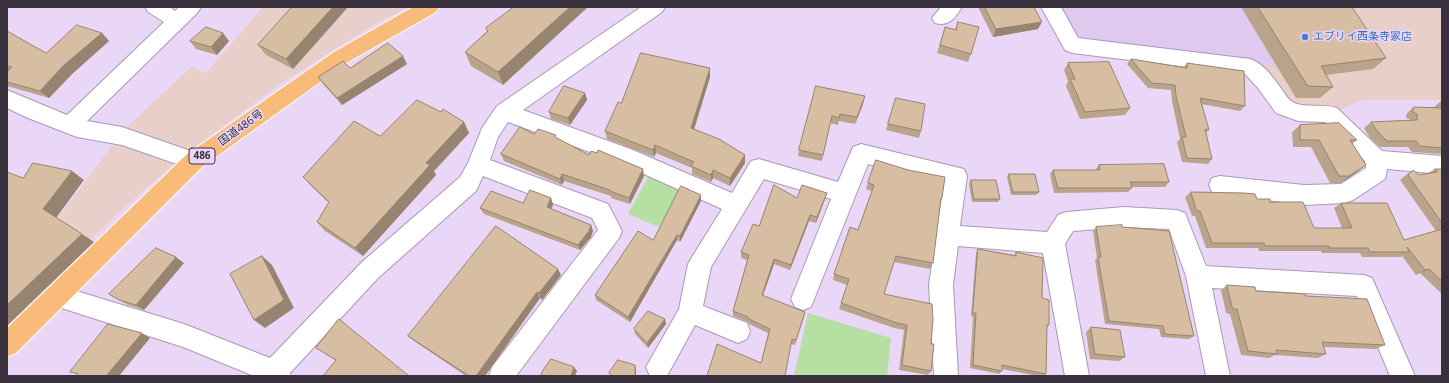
<!DOCTYPE html>
<meta charset="utf-8">
<style>
body{margin:0}
#map{position:relative;width:1449px;height:383px;overflow:hidden;background:#ead7f7;font-family:"Noto Sans",sans-serif}
canvas{display:block}
.frame{position:absolute;inset:0;border:8px solid #38303d;pointer-events:none}
</style>
<div id="map">
<canvas width="1449" height="383"></canvas>
<div class="frame"></div>
</div>
<script>
const context = document.querySelector('canvas').getContext('2d');
context.lineJoin = 'round';
function fill(path, color) { context.fillStyle = color; context.fill(path, 'evenodd'); }
function trace(path, color, width, dash) { context.strokeStyle = color; context.lineWidth = width; context.lineCap = dash ? 'butt' : 'round'; context.setLineDash(dash || []); context.stroke(path); }
function write(font, color, halo, rows, align = 'center') {
  context.font = font + ' "Noto Sans","Noto Sans JP",sans-serif'; context.lineWidth = 3; context.setLineDash([]); context.textBaseline = 'middle'; context.strokeStyle = halo; context.fillStyle = color; for (const [text, x, y, turn = 0] of rows) {
    context.save(); context.translate(x, y); context.rotate((+turn || 0) * Math.PI / 180); context.textAlign = isNaN(turn) ? turn : align; if (halo) context.strokeText(text, 0, 0); context.fillText(text, 0, 0); context.restore();
  }
}
fill(new Path2D(`
 M 263,7 L 407,7 L 365,30 L 280,84 L 182,157 L 114,217 L 7,322 L 7,288 L 112,145 L 129,125 L 191,67 L 206,73 Z
 M 1051,7 L 1442,7 L 1442,100 L 1362,100 L 1330,114 L 1298,113 L 1250,67 Z`), '#e9cfc9');
fill(new Path2D(`
 M 1056,7 L 1241,7 L 1277,67 L 1074,42 Z`), '#dfc9ee');
fill(new Path2D(`
 M 653,168 L 684,182 L 659,227 L 628,214 Z
 M 808,313 L 891,338 L 887,376 L 794,376 Z`), '#b6dfa3');
const street = new Path2D(`
 M 145,7 L 170,7 L 175,11 L 179,7 L 201,7 L 198,12 L 184,26 L 87,121 L 122,127 L 202,155 L 205,161 L 202,167 L 194,170 L 122,145 L 77,137 L 28,118 L 7,108 L 7,90 L 67,115 L 164,22 L 148,12 Z
 M 641,7 L 665,7 L 662,12 L 523,110 L 633,150 L 732,193 L 751,161 L 759,159 L 838,182 L 853,147 L 861,144 L 964,169 L 967,176 L 960,226 L 1047,232 L 1058,215 L 1066,212 L 1124,207 L 1177,210 L 1185,213 L 1206,266 L 1364,275 L 1372,278 L 1415,376 L 1390,376 L 1357,296 L 1212,288 L 1230,376 L 1206,376 L 1186,276 L 1169,229 L 1124,227 L 1073,231 L 1065,244 L 1089,376 L 1065,376 L 1043,253 L 958,246 L 953,285 L 958,376 L 934,376 L 929,285 L 944,182 L 868,164 L 811,307 L 803,310 L 795,307 L 791,299 L 831,199 L 764,179 L 711,267 L 703,306 L 747,323 L 750,331 L 747,339 L 738,343 L 695,325 L 667,376 L 650,376 L 646,367 L 679,309 L 688,264 L 692,257 L 722,209 L 617,162 L 508,122 L 498,137 L 490,160 L 608,204 L 622,231 L 619,238 L 516,376 L 489,376 L 492,367 L 598,230 L 592,218 L 483,176 L 476,191 L 378,278 L 290,373 L 291,376 L 254,376 L 183,347 L 49,304 L 45,296 L 49,288 L 57,285 L 184,324 L 270,358 L 362,262 L 460,177 L 468,163 L 482,128 L 497,106 Z
 M 941,7 L 962,7 C 955,18 949,27 935,23 L 932,18 Z
 M 1041,7 L 1061,7 L 1078,38 L 1250,59 C 1265,64 1274,79 1283,91 C 1285,94 1288,99 1291,101 C 1302,109 1324,103 1337,108 L 1382,151 L 1442,156 L 1442,174 L 1387,169 L 1385,179 L 1353,200 L 1345,203 L 1304,205 L 1220,194 L 1212,192 L 1209,185 L 1212,178 L 1220,176 L 1304,185 L 1341,184 L 1366,168 L 1365,161 L 1325,122 L 1298,121 L 1276,113 L 1258,88 L 1245,74 L 1072,53 L 1065,50 Z`);
const highway = new Path2D(`
 M 413,7 L 439,7 L 436,12 L 348,62 L 202,167 L 16,353 L 7,357 L 7,328 L 186,155 L 334,52 Z`);
trace(street, '#a998b6', 2);
trace(highway, '#fff', 2);
fill(street, '#fff');
fill(highway, '#f9bb79');
fill(new Path2D(`
 M 292,7 L 348,7 L 293,69 L 266,55 L 258,45 Z
 M 514,7 L 503,85 L 471,66 L 465,52 L 487,31 L 486,28 Z
 M 978,7 L 1034,7 L 1038,29 L 993,37 Z
 M 1241,7 L 1352,7 L 1386,58 L 1373,69 L 1326,75 L 1333,87 L 1320,98 L 1296,98 Z
 M 958,22 L 971,54 L 968,62 L 937,53 L 945,27 L 955,29 Z
 M 7,31 L 46,53 L 102,33 L 109,41 L 72,74 L 49,98 L 7,86 L 7,72 L 9,70 L 7,70 Z
 M 190,41 L 229,41 L 217,55 L 196,49 Z
 M 1131,59 L 1184,67 L 1187,63 L 1245,106 L 1240,111 L 1201,104 L 1209,130 L 1206,133 L 1212,159 L 1208,164 L 1182,162 L 1177,142 L 1180,139 L 1172,101 L 1171,90 L 1148,88 L 1127,64 Z
 M 1068,63 L 1130,108 L 1125,115 L 1080,119 L 1066,86 L 1068,81 L 1064,70 Z
 M 407,64 L 342,105 L 323,84 L 318,77 L 350,68 Z
 M 710,77 L 694,129 L 745,155 L 745,163 L 730,186 L 713,178 L 711,182 L 692,174 L 692,168 L 656,153 L 654,157 L 607,139 L 605,131 L 621,103 Z
 M 816,86 L 865,96 L 863,104 L 855,124 L 839,121 L 838,125 L 830,123 L 822,161 L 798,156 L 799,150 Z
 M 585,93 L 587,100 L 570,125 L 551,119 L 549,112 Z
 M 896,98 L 921,131 L 919,138 L 886,130 Z
 M 1441,101 L 1442,101 L 1442,154 L 1412,152 L 1408,147 L 1380,147 L 1370,138 L 1364,128 L 1371,122 L 1410,120 L 1410,119 L 1406,118 L 1407,113 L 1414,107 L 1434,107 Z
 M 464,122 L 469,133 L 434,171 L 436,175 L 363,256 L 325,231 L 317,222 L 329,203 L 312,187 L 303,177 L 380,136 Z
 M 1300,125 L 1357,140 L 1352,144 L 1357,172 L 1341,183 L 1330,183 L 1311,147 L 1293,147 L 1292,132 Z
 M 534,134 L 557,138 L 589,155 L 644,176 L 630,204 L 611,198 L 611,196 L 564,181 L 562,185 L 504,161 L 501,154 Z
 M 876,160 L 942,198 L 940,202 L 933,263 L 930,269 L 894,262 L 884,294 L 931,344 L 931,371 L 928,375 L 899,370 L 904,330 L 894,328 L 839,309 L 847,285 L 833,280 L 834,274 L 858,230 L 872,191 L 866,189 Z
 M 1099,165 L 1169,182 L 1165,187 L 1131,187 L 1132,188 L 1128,192 L 1054,193 L 1050,174 L 1053,170 L 1095,170 Z
 M 1435,169 L 1442,169 L 1442,294 L 1420,273 L 1416,275 L 1402,256 L 1401,257 L 1362,257 L 1360,253 L 1322,253 L 1321,251 L 1259,251 L 1258,248 L 1206,248 L 1195,216 L 1192,216 L 1185,197 L 1191,192 L 1257,199 L 1270,202 L 1314,228 L 1342,228 L 1334,208 L 1341,203 L 1404,240 L 1436,231 L 1400,180 L 1406,175 L 1413,170 L 1419,175 L 1428,173 Z
 M 1009,174 L 1039,192 L 1036,195 L 1011,195 L 1007,177 Z
 M 971,180 L 1000,199 L 998,202 L 972,202 L 969,184 Z
 M 827,193 L 825,199 L 816,223 L 809,221 L 790,270 L 774,264 L 763,296 L 804,317 L 795,345 L 791,344 L 761,363 L 768,333 L 749,324 L 748,322 L 733,316 L 733,311 L 747,260 L 741,258 L 741,252 L 797,198 Z
 M 701,195 L 701,201 L 680,242 L 677,240 L 630,322 L 596,300 L 595,295 Z
 M 551,198 L 553,205 L 551,209 L 591,225 L 593,231 L 591,237 L 580,250 L 484,214 L 480,208 L 523,203 Z
 M 1096,227 L 1122,227 L 1194,336 L 1189,339 L 1161,337 L 1159,329 L 1105,324 L 1095,260 L 1097,258 L 1093,231 Z
 M 978,249 L 1014,255 L 1016,252 L 1042,298 L 1049,325 L 1047,327 L 1046,374 L 1044,376 L 1038,376 L 1002,369 L 1002,371 L 999,374 L 970,368 L 973,317 L 971,316 L 976,253 Z
 M 184,263 L 144,310 L 128,305 L 109,294 Z
 M 561,275 L 542,300 L 540,298 L 485,376 L 466,376 L 414,341 L 408,336 Z
 M 1227,285 L 1256,291 L 1306,296 L 1385,345 L 1376,349 L 1324,347 L 1326,354 L 1318,358 L 1275,355 L 1269,358 L 1241,355 L 1230,314 L 1226,313 L 1221,290 Z
 M 339,319 L 335,360 L 316,348 Z
 M 665,319 L 666,324 L 648,348 L 635,334 L 634,329 Z
 M 1091,327 L 1125,357 L 1119,361 L 1090,359 L 1086,332 Z`), '#b9a38b');
fill(new Path2D(`
 M 333,7 L 348,7 L 293,69 L 286,59 Z
 M 570,7 L 588,7 L 503,85 L 498,72 Z
 M 1042,22 L 1038,29 L 993,37 L 996,29 Z
 M 102,33 L 109,41 L 72,74 L 49,98 L 40,91 L 63,66 Z
 M 223,33 L 229,41 L 217,55 L 211,47 Z
 M 403,56 L 407,64 L 342,105 L 337,98 Z
 M 710,68 L 710,77 L 692,136 L 691,128 Z
 M 585,93 L 587,100 L 570,125 L 568,118 Z
 M 865,96 L 863,104 L 855,124 L 857,117 Z
 M 464,122 L 469,133 L 434,171 L 436,175 L 363,256 L 355,248 L 426,163 Z
 M 655,145 L 656,153 L 654,157 L 653,150 Z
 M 745,155 L 745,163 L 730,186 L 730,178 Z
 M 1366,165 L 1357,172 L 1341,183 L 1349,176 Z
 M 643,169 L 644,176 L 630,204 L 629,198 Z
 M 713,170 L 713,178 L 711,182 L 711,175 Z
 M 72,171 L 84,180 L 56,218 L 43,209 Z
 M 562,174 L 564,181 L 562,185 L 560,179 Z
 M 827,193 L 825,199 L 816,223 L 817,217 Z
 M 701,195 L 701,201 L 680,242 L 680,236 Z
 M 551,198 L 553,205 L 549,214 L 547,207 Z
 M 810,215 L 809,221 L 790,270 L 791,265 Z
 M 591,225 L 593,231 L 591,237 L 580,250 L 578,245 Z
 M 82,234 L 94,242 L 7,326 L 7,305 Z
 M 677,235 L 677,240 L 630,322 L 628,317 Z
 M 262,256 L 272,265 L 294,308 L 265,328 L 254,320 Z
 M 176,257 L 184,263 L 144,310 L 136,305 Z
 M 774,259 L 774,264 L 761,300 L 762,295 Z
 M 558,269 L 561,275 L 542,300 L 539,293 Z
 M 1429,269 L 1420,273 L 1416,275 L 1425,270 Z
 M 537,292 L 540,298 L 485,376 L 476,376 Z
 M 665,319 L 666,324 L 648,348 L 647,343 Z
 M 142,333 L 150,338 L 119,376 L 106,376 Z
 M 635,365 L 636,370 L 636,376 L 634,376 Z
 M 574,367 L 577,371 L 575,376 L 571,376 Z`), '#968471');
const building = new Path2D(`
 M 292,7 L 333,7 L 286,59 L 258,45 Z
 M 514,7 L 570,7 L 498,72 L 465,52 L 488,31 L 486,28 Z
 M 985,7 L 1034,7 L 1042,22 L 996,29 Z
 M 1258,7 L 1352,7 L 1386,58 L 1321,66 L 1333,87 L 1308,86 Z
 M 958,22 L 979,27 L 971,54 L 940,45 L 945,27 L 956,30 Z
 M 77,25 L 102,33 L 63,66 L 40,91 L 7,82 L 7,72 L 12,67 L 7,66 L 7,31 L 46,53 Z
 M 206,27 L 223,33 L 211,47 L 190,41 Z
 M 388,43 L 403,56 L 337,98 L 318,77 L 343,61 L 350,68 Z
 M 641,53 L 710,68 L 691,128 L 719,139 L 745,155 L 730,178 L 713,170 L 711,175 L 691,166 L 694,162 L 655,145 L 653,150 L 605,131 L 618,102 L 621,103 Z
 M 1131,59 L 1187,68 L 1187,63 L 1244,71 L 1245,106 L 1200,98 L 1209,130 L 1205,129 L 1212,159 L 1187,158 L 1182,137 L 1186,137 L 1176,96 L 1175,85 L 1152,83 Z
 M 1109,62 L 1130,108 L 1085,112 L 1070,79 L 1075,79 L 1068,63 Z
 M 564,86 L 585,93 L 568,118 L 549,112 Z
 M 816,86 L 865,96 L 857,117 L 840,114 L 839,118 L 832,116 L 823,155 L 799,150 Z
 M 896,98 L 925,104 L 921,131 L 888,124 Z
 M 417,100 L 441,112 L 443,109 L 464,122 L 426,163 L 430,165 L 355,248 L 317,222 L 329,202 L 303,177 L 354,121 L 380,136 Z
 M 1414,107 L 1442,108 L 1442,148 L 1420,146 L 1416,141 L 1387,141 L 1378,132 L 1371,122 L 1417,120 L 1417,114 L 1413,112 Z
 M 1339,123 L 1357,140 L 1350,140 L 1366,165 L 1349,176 L 1339,176 L 1319,140 L 1300,140 L 1300,125 Z
 M 520,127 L 534,134 L 538,129 L 556,135 L 555,137 L 589,155 L 591,151 L 597,153 L 598,150 L 643,169 L 629,198 L 610,191 L 610,190 L 562,174 L 560,179 L 501,154 Z
 M 876,160 L 908,170 L 945,177 L 942,198 L 941,198 L 933,263 L 896,256 L 884,294 L 932,304 L 933,319 L 931,344 L 934,344 L 931,371 L 902,365 L 907,325 L 897,323 L 841,303 L 849,279 L 834,274 L 850,227 L 858,230 L 874,185 L 868,183 Z
 M 33,163 L 72,171 L 43,209 L 82,234 L 7,305 L 7,172 L 23,178 Z
 M 1164,164 L 1169,182 L 1130,182 L 1132,188 L 1058,188 L 1053,170 L 1100,170 L 1099,165 Z
 M 1435,169 L 1442,169 L 1442,223 L 1408,175 L 1413,170 L 1419,175 L 1437,172 Z
 M 1009,174 L 1035,174 L 1039,192 L 1013,192 Z
 M 971,180 L 996,180 L 1000,199 L 974,199 Z
 M 774,185 L 797,198 L 802,185 L 827,193 L 817,217 L 810,215 L 791,265 L 774,259 L 762,295 L 805,312 L 796,340 L 792,339 L 785,376 L 707,376 L 717,344 L 761,363 L 770,329 L 749,319 L 748,317 L 733,311 L 749,255 L 741,252 L 753,224 L 759,226 Z
 M 681,186 L 701,195 L 680,236 L 677,235 L 628,317 L 595,295 L 638,231 L 653,240 Z
 M 530,190 L 551,198 L 547,207 L 591,225 L 589,231 L 578,245 L 480,208 L 491,191 L 523,203 Z
 M 1191,192 L 1244,193 L 1255,194 L 1257,199 L 1270,199 L 1270,202 L 1303,202 L 1314,228 L 1352,228 L 1341,203 L 1387,203 L 1404,240 L 1442,229 L 1442,281 L 1429,269 L 1425,270 L 1407,247 L 1409,252 L 1370,252 L 1368,248 L 1329,248 L 1329,246 L 1265,246 L 1264,243 L 1212,243 L 1200,211 L 1197,211 Z
 M 1122,225 L 1122,227 L 1169,231 L 1194,336 L 1165,334 L 1163,326 L 1109,321 L 1098,257 L 1101,257 L 1096,227 Z
 M 496,226 L 558,269 L 539,293 L 537,292 L 476,376 L 469,376 L 408,336 Z
 M 156,248 L 176,257 L 136,305 L 119,300 L 109,294 Z
 M 978,249 L 1016,256 L 1016,252 L 1043,258 L 1042,298 L 1049,300 L 1049,325 L 1047,325 L 1046,374 L 1002,365 L 1002,371 L 973,365 L 976,313 L 973,313 Z
 M 262,256 L 284,300 L 254,320 L 230,274 Z
 M 1227,285 L 1255,287 L 1256,291 L 1305,294 L 1306,296 L 1367,299 L 1385,345 L 1322,342 L 1326,354 L 1276,350 L 1277,354 L 1248,351 L 1237,309 L 1233,309 Z
 M 648,311 L 665,319 L 647,343 L 634,329 Z
 M 339,319 L 409,376 L 323,376 L 336,360 L 316,348 Z
 M 108,324 L 142,333 L 106,376 L 76,376 L 78,374 L 70,372 Z
 M 1091,327 L 1120,330 L 1125,357 L 1095,354 Z
 M 551,359 L 574,367 L 571,376 L 541,376 L 542,372 Z
 M 618,360 L 635,365 L 635,374 L 634,376 L 613,376 L 609,373 Z`);
fill(building, '#d7bda2');
trace(building, '#968471', 1);
for (const [x, y, r, color] of [
 [1305,37,4,"#3f7fe0"]
]) { const dot = new Path2D(); dot.arc(x, y, r, 0, 2 * Math.PI); context.fillStyle = color; context.fill(dot); trace(dot, '#ead7f7', 1.5); }
for (const [x, y, w] of [
 [202,156,26]
]) { const box = new Path2D(); box.roundRect(x - w / 2, y - 8, w, 16, 3); context.fillStyle = '#ead7f7'; context.fill(box); trace(box, '#38303d', 1); }
write('bold 10px', '#38303d', null, [
 ["486",202,156]
]);
write('11px', '#366cbe', '#ead7f7', [
 ["エブリイ西条寺家店",1313,37]
], 'left');
write('11px', '#38303d', '#ead7f7', [
 ["国道486号",241,128,-36]
]);
</script>
